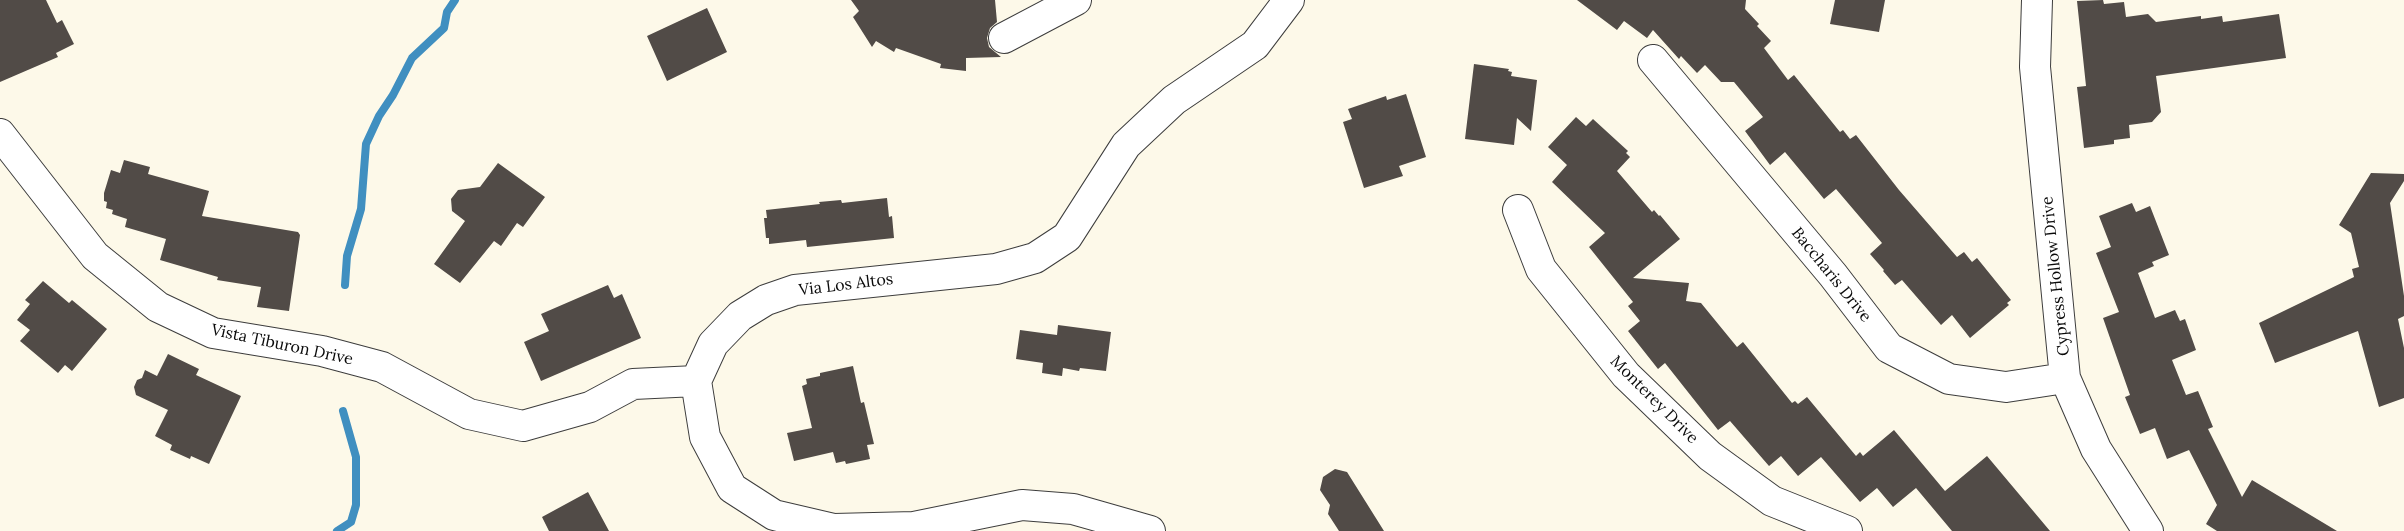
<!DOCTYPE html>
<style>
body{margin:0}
canvas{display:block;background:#fdf9e9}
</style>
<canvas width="2404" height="531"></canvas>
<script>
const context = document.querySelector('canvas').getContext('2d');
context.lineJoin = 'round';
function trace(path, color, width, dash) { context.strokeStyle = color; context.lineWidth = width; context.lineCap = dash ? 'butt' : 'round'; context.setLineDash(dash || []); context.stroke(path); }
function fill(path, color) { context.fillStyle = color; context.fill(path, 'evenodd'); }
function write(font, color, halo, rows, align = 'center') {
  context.font = font + ' Lora,serif'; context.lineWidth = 6; context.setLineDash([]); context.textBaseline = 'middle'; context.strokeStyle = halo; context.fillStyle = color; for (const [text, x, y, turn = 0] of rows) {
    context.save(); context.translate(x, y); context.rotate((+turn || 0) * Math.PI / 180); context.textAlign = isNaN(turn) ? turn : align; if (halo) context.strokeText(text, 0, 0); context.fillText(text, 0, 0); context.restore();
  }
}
trace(new Path2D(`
 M 345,285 L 347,256 L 361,209 L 366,144 L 379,116 L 393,95 L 412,58 L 444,28 L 447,12 L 455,0
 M 337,531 L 351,522 L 356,505 L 356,457 L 343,411`), '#408fc0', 8);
fill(new Path2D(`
 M 0,0 L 46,0 L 57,23 L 62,20 L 74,44 L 56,53 L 58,57 L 0,82 Z
 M 851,0 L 995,0 L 997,22 L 990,28 L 987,38 L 989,47 L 1001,57 L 966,58 L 966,71 L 940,68 L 941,64 L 896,48 L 894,52 L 876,41 L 872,47 L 853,17 L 859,11 Z
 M 1577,0 L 1746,0 L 1745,9 L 1759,24 L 1757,26 L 1771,41 L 1764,48 L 1788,80 L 1794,75 L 1840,132 L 1843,130 L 1850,139 L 1856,135 L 1899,190 L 1957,257 L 1964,252 L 1972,262 L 1977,258 L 2011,300 L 2007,303 L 2009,305 L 1970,338 L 1952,315 L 1941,325 L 1902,280 L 1895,285 L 1883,271 L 1884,270 L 1870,254 L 1882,243 L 1836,189 L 1824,199 L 1785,152 L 1770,165 L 1745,131 L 1763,117 L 1734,82 L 1721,82 L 1705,65 L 1697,73 L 1681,56 L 1679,59 L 1653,30 L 1647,38 L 1624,21 L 1617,30 Z
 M 1835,0 L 1885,0 L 1879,32 L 1830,24 Z
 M 2103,0 L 2104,4 L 2124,2 L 2126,17 L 2148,14 L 2156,22 L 2201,16 L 2201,19 L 2222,16 L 2223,22 L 2279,14 L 2286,58 L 2156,76 L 2161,112 L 2152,122 L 2129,125 L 2130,138 L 2114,140 L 2114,144 L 2084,148 L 2077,87 L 2086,86 L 2077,1 Z
 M 707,8 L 727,52 L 667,81 L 647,36 Z
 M 1474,64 L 1509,69 L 1508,71 L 1512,72 L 1511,76 L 1537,80 L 1531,131 L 1517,118 L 1514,145 L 1465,139 Z
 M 1406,94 L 1426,157 L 1399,166 L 1403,176 L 1364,188 L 1343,122 L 1352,119 L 1348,109 L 1386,96 L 1387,100 Z
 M 1576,117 L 1586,126 L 1593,119 L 1628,151 L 1626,153 L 1630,157 L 1617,171 L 1652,212 L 1654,210 L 1659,216 L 1660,215 L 1680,239 L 1633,278 L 1689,283 L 1686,301 L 1701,303 L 1737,347 L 1743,342 L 1792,403 L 1795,401 L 1798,404 L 1807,397 L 1856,456 L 1860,452 L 1863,456 L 1894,430 L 1945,491 L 1987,456 L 2050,531 L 1952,531 L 1916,488 L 1893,507 L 1877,488 L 1860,502 L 1821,457 L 1798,476 L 1781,456 L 1769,466 L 1730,421 L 1718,430 L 1665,363 L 1658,369 L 1628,331 L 1640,321 L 1628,306 L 1633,302 L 1589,247 L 1605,233 L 1552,182 L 1567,165 L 1548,147 Z
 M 124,160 L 150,167 L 148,174 L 209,191 L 202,216 L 298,232 L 300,235 L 289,311 L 257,307 L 261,287 L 217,280 L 218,277 L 160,260 L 166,239 L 125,227 L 127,219 L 112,214 L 113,210 L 106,208 L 107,202 L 104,201 L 104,193 L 111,170 L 120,173 Z
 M 498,163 L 545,197 L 523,227 L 517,223 L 501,246 L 494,241 L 460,283 L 434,264 L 465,221 L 452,211 L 451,199 L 458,190 L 480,187 Z
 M 2371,173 L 2404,174 L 2404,181 L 2390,203 L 2404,296 L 2404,316 L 2398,319 L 2404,348 L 2404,398 L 2379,407 L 2358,331 L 2275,363 L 2259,323 L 2354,277 L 2352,269 L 2359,267 L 2351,233 L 2339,225 Z
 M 887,198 L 889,217 L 892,216 L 894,238 L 807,247 L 806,240 L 769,244 L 769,238 L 766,238 L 764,218 L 767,218 L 766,210 L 820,204 L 819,202 L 841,200 L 842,203 Z
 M 2132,203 L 2136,212 L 2150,206 L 2169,255 L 2152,262 L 2154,266 L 2138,273 L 2155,318 L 2175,310 L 2180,321 L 2185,319 L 2196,350 L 2172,360 L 2186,395 L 2198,391 L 2213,427 L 2208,429 L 2242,497 L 2252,480 L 2337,531 L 2217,531 L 2206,524 L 2217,505 L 2189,450 L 2167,459 L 2155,428 L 2140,434 L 2125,397 L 2130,395 L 2103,318 L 2119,312 L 2096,253 L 2111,247 L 2099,216 Z
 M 43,281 L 69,303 L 72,300 L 107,329 L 72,371 L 65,365 L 58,373 L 20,341 L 30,330 L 17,320 L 30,304 L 25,300 Z
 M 608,285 L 614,298 L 622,294 L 641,338 L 541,381 L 524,342 L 549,331 L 541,314 Z
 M 1058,325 L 1111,332 L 1106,371 L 1080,368 L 1079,371 L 1063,368 L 1062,376 L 1042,373 L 1043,363 L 1016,359 L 1020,330 L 1057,335 Z
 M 168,354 L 199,369 L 196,375 L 241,396 L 209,464 L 191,456 L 190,459 L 170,450 L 172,445 L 155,436 L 168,410 L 136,395 L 134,387 L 137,380 L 142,378 L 145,370 L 157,376 Z
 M 853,366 L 861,403 L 864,402 L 874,444 L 867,445 L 870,459 L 846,464 L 845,461 L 836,463 L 833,452 L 794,461 L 787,433 L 812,428 L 802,386 L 807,384 L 806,379 L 820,376 L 820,373 Z
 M 1335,469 L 1347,472 L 1384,531 L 1339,531 L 1328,514 L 1330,505 L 1320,490 L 1323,477 Z
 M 588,492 L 609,531 L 549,531 L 542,517 Z`), '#514b47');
const minor = new Path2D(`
 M 2037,0 L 2035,67 L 2065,378 L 2096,449 L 2148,531
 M 1004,38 L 1076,0
 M 1653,60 L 1833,275 L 1889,348 L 1949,379 L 2006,387 L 2065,378
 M 0,134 L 95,256 L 158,307 L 213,333 L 322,351 L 382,367 L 469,414 L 523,426 L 590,407 L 633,384 L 696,381
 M 1518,210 L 1541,269 L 1626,375 L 1710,456 L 1772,501 L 1847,531
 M 1150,531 L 1073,509 L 1022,505 L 914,527 L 834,529 L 774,515 L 732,488 L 705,437 L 696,381 L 713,344 L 740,316 L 766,300 L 795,290 L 996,269 L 1035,258 L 1067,237 L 1126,145 L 1174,100 L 1255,45 L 1289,0`);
trace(minor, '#3d3d3d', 32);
trace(minor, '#fff', 30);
write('16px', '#0a0a0a', '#fff', [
 ["Baccharis Drive",1831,275,51],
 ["Cypress Hollow Drive",2056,276,-96],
 ["Via Los Altos",846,285,-7],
 ["Vista Tiburon Drive",282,345,12],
 ["Monterey Drive",1654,400,45]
]);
</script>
